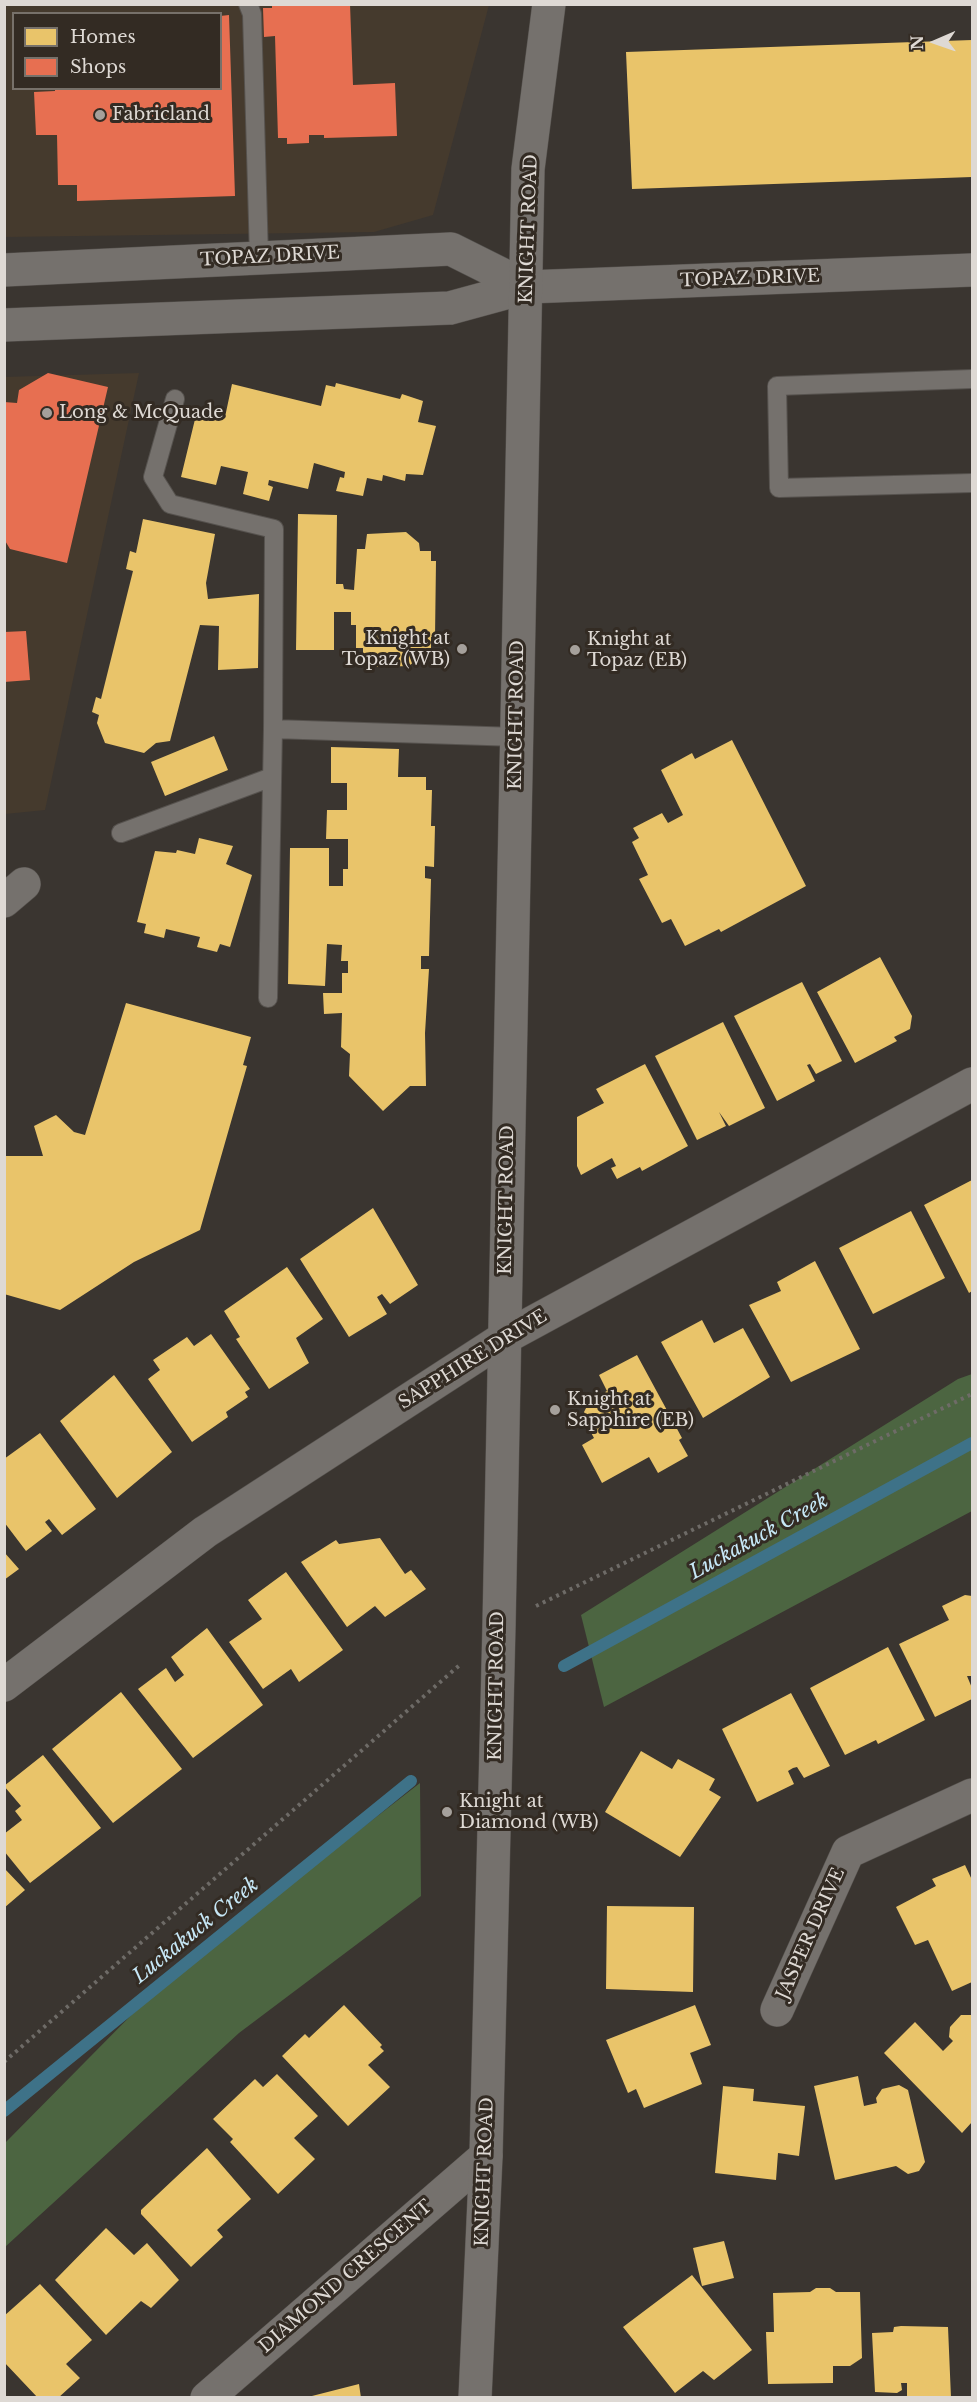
<!DOCTYPE html>
<style>
body{margin:0}
#map{position:relative;width:977px;height:2402px;overflow:hidden;background:#3a3530;font-family:"Libre Baskerville",serif}
canvas{display:block}
.frame{position:absolute;inset:0;border:6px solid #ded9d4;pointer-events:none}
.legend{position:absolute;left:12px;top:12px;width:210px;height:78px;box-sizing:border-box;background:#332b23;border:2px solid #77716a;margin:0;padding:8px 10px;list-style:none;font-size:18px;color:#ded9d4}
.legend li{display:flex;align-items:center;gap:12px;height:30px}
.legend b{width:30px;border:2px solid #77716a}
.north{position:absolute;left:905px;top:12px;width:60px;height:60px;-webkit-text-stroke:4px #332b23;paint-order:stroke;rotate:268deg;font-size:16px;font-weight:700;line-height:24px;text-align:center;color:#ded9d4}
.north::after{content:'';display:block;margin:auto;width:21px;height:27px;background:#ded9d4;clip-path:polygon(50% 0,100% 100%,50% 72%,0 100%)}
</style>
<div id="map">
<canvas width="977" height="2402"></canvas>
<div class="frame"></div>
<ul class="legend">
<li><b style="height:16px;background:#e9c46a"></b>Homes</li>
<li><b style="height:16px;background:#e76f51"></b>Shops</li>
</ul>
<div class="north">N</div>
</div>
<script>
const context = document.querySelector('canvas').getContext('2d');
context.lineJoin = 'round';
function fill(path, color) { context.fillStyle = color; context.fill(path, 'evenodd'); }
function trace(path, color, width, dash) { context.strokeStyle = color; context.lineWidth = width; context.lineCap = dash ? 'butt' : 'round'; context.setLineDash(dash || []); context.stroke(path); }
function write(font, color, halo, rows, align = 'center') {
  context.font = font + ' "Libre Baskerville",serif'; context.lineWidth = 6; context.setLineDash([]); context.textBaseline = 'middle'; context.strokeStyle = halo; context.fillStyle = color; for (const [text, x, y, turn = 0] of rows) {
    context.save(); context.translate(x, y); context.rotate((+turn || 0) * Math.PI / 180); context.textAlign = isNaN(turn) ? turn : align; if (halo) context.strokeText(text, 0, 0); context.fillText(text, 0, 0); context.restore();
  }
}
fill(new Path2D(`
 M 4,5 L 489,5 L 433,215 L 374,232 L 5,237 ZM 14,14 L 220,14 L 220,88 L 14,88 Z
 M 139,373 L 45,810 L 5,814 L 4,377 Z`), '#453a2d');
fill(new Path2D(`
 M 972,1374 L 972,1511 L 604,1707 L 581,1615 L 958,1379 Z
 M 420,1783 L 421,1896 L 239,2033 L 5,2247 L 5,2143 L 164,1982 Z`), '#4c6541');
fill(new Path2D(`
 M 972,40 L 972,177 L 632,189 L 626,52 Z
 M 336,383 L 400,399 L 402,394 L 423,401 L 418,422 L 436,426 L 423,475 L 406,474 L 405,481 L 383,475 L 382,481 L 367,478 L 363,496 L 336,491 L 340,477 L 344,478 L 345,472 L 314,463 L 308,489 L 269,480 L 268,485 L 273,487 L 269,501 L 243,494 L 248,472 L 221,466 L 216,485 L 181,477 L 197,411 L 225,417 L 232,384 L 321,406 L 326,385 L 335,387 Z
 M 298,514 L 337,515 L 336,584 L 343,584 L 344,589 L 354,590 L 357,549 L 365,549 L 367,534 L 406,532 L 419,543 L 420,551 L 431,551 L 431,561 L 436,561 L 435,637 L 431,637 L 431,650 L 417,650 L 417,659 L 409,666 L 373,667 L 363,660 L 363,648 L 356,648 L 356,625 L 351,625 L 351,612 L 334,612 L 334,650 L 296,650 Z
 M 143,519 L 215,534 L 206,583 L 208,599 L 259,594 L 258,668 L 218,670 L 219,626 L 200,625 L 170,741 L 156,743 L 144,753 L 105,743 L 97,723 L 99,715 L 92,712 L 96,697 L 101,699 L 133,571 L 126,569 L 130,551 L 136,553 Z
 M 214,736 L 228,770 L 165,796 L 151,762 Z
 M 732,740 L 806,886 L 721,932 L 719,929 L 685,946 L 671,919 L 662,923 L 639,879 L 648,875 L 632,842 L 639,838 L 633,828 L 662,813 L 668,823 L 683,815 L 661,770 L 692,753 L 695,759 Z
 M 331,747 L 399,749 L 398,777 L 426,777 L 426,790 L 432,790 L 431,826 L 435,826 L 434,867 L 425,866 L 425,878 L 431,879 L 429,956 L 421,956 L 421,969 L 429,969 L 425,1033 L 426,1086 L 410,1086 L 383,1111 L 349,1076 L 350,1054 L 341,1047 L 342,1013 L 324,1014 L 323,993 L 342,993 L 342,973 L 348,973 L 348,961 L 341,961 L 342,945 L 327,944 L 325,986 L 288,984 L 290,848 L 329,848 L 329,886 L 343,886 L 343,869 L 348,869 L 348,839 L 326,839 L 327,810 L 347,810 L 347,783 L 331,783 Z
 M 199,838 L 233,846 L 226,864 L 252,875 L 230,947 L 220,944 L 217,952 L 197,947 L 200,937 L 166,929 L 164,938 L 144,933 L 146,924 L 137,922 L 155,851 L 176,853 L 177,850 L 195,854 Z
 M 880,957 L 912,1016 L 910,1029 L 894,1037 L 897,1041 L 855,1063 L 817,992 Z
 M 802,982 L 842,1061 L 816,1074 L 810,1064 L 807,1065 L 815,1081 L 777,1101 L 734,1016 Z
 M 126,1003 L 251,1037 L 243,1065 L 247,1066 L 200,1230 L 134,1262 L 60,1310 L 4,1294 L 4,1156 L 43,1156 L 34,1126 L 56,1115 L 74,1132 L 85,1135 Z
 M 723,1022 L 765,1108 L 729,1126 L 719,1112 L 726,1126 L 697,1140 L 655,1056 Z
 M 645,1064 L 688,1146 L 642,1171 L 640,1167 L 617,1179 L 611,1168 L 616,1166 L 612,1158 L 581,1175 L 577,1166 L 577,1117 L 604,1103 L 596,1089 Z
 M 972,1180 L 972,1291 L 969,1293 L 924,1205 Z
 M 373,1208 L 418,1285 L 390,1304 L 382,1294 L 377,1297 L 387,1314 L 349,1337 L 300,1259 Z
 M 911,1211 L 945,1278 L 873,1314 L 839,1248 Z
 M 815,1261 L 860,1349 L 791,1382 L 749,1305 L 781,1291 L 777,1282 Z
 M 287,1267 L 323,1319 L 296,1338 L 309,1363 L 269,1389 L 236,1339 L 240,1337 L 224,1311 Z
 M 702,1320 L 714,1343 L 743,1328 L 770,1377 L 703,1418 L 661,1342 Z
 M 211,1334 L 250,1389 L 245,1392 L 248,1397 L 226,1412 L 228,1417 L 192,1442 L 148,1379 L 160,1370 L 153,1360 L 187,1337 L 194,1346 Z
 M 637,1355 L 682,1438 L 679,1440 L 688,1456 L 658,1473 L 649,1457 L 602,1483 L 582,1445 L 594,1438 L 584,1420 L 588,1418 L 584,1412 L 590,1400 L 607,1391 L 599,1375 Z
 M 114,1375 L 172,1452 L 117,1498 L 60,1421 Z
 M 40,1433 L 96,1509 L 62,1535 L 49,1519 L 45,1522 L 52,1531 L 26,1551 L 4,1522 L 4,1459 Z
 M 380,1538 L 405,1574 L 411,1570 L 426,1589 L 385,1617 L 375,1606 L 347,1627 L 301,1562 L 336,1540 L 339,1544 Z
 M 4,1552 L 19,1569 L 4,1580 Z
 M 286,1572 L 343,1650 L 299,1682 L 291,1669 L 263,1689 L 229,1642 L 262,1619 L 248,1600 Z
 M 965,1595 L 972,1596 L 972,1676 L 967,1676 L 972,1688 L 972,1699 L 935,1717 L 899,1644 L 949,1620 L 942,1606 Z
 M 207,1628 L 263,1705 L 193,1758 L 138,1689 L 166,1668 L 175,1682 L 184,1675 L 171,1657 Z
 M 888,1647 L 925,1720 L 878,1744 L 876,1740 L 845,1755 L 810,1688 Z
 M 121,1692 L 182,1769 L 113,1823 L 52,1749 Z
 M 791,1693 L 830,1766 L 804,1778 L 797,1767 L 793,1768 L 788,1771 L 794,1784 L 757,1802 L 722,1729 Z
 M 641,1751 L 672,1769 L 678,1759 L 715,1779 L 709,1790 L 721,1797 L 680,1857 L 605,1812 Z
 M 43,1755 L 101,1828 L 30,1883 L 4,1851 L 4,1834 L 22,1820 L 15,1811 L 21,1806 L 4,1786 Z
 M 965,1865 L 972,1880 L 972,1982 L 952,1991 L 928,1940 L 915,1945 L 896,1907 L 936,1886 L 932,1879 Z
 M 4,1868 L 25,1890 L 4,1908 Z
 M 607,1906 L 694,1907 L 693,1992 L 606,1989 Z
 M 344,2005 L 382,2045 L 380,2047 L 384,2051 L 368,2065 L 390,2087 L 348,2126 L 282,2056 L 305,2034 L 309,2038 Z
 M 695,2005 L 711,2045 L 690,2053 L 702,2084 L 644,2108 L 636,2089 L 628,2093 L 606,2040 Z
 M 961,2015 L 972,2015 L 972,2122 L 962,2133 L 884,2053 L 915,2022 L 943,2051 L 953,2041 L 949,2037 L 950,2027 Z
 M 277,2074 L 318,2116 L 294,2138 L 315,2159 L 278,2194 L 230,2142 L 233,2139 L 213,2119 L 255,2079 L 263,2087 Z
 M 858,2076 L 864,2106 L 877,2103 L 876,2098 L 882,2089 L 899,2085 L 908,2090 L 925,2162 L 919,2171 L 908,2174 L 896,2166 L 835,2180 L 814,2086 Z
 M 723,2086 L 754,2089 L 753,2101 L 805,2106 L 799,2156 L 778,2153 L 776,2180 L 715,2173 Z
 M 207,2148 L 251,2199 L 217,2230 L 223,2237 L 191,2267 L 141,2214 L 141,2210 Z
 M 106,2228 L 134,2255 L 147,2243 L 179,2280 L 151,2308 L 141,2301 L 106,2335 L 55,2280 Z
 M 724,2241 L 734,2278 L 702,2286 L 693,2248 Z
 M 692,2275 L 752,2350 L 714,2380 L 703,2371 L 675,2393 L 623,2327 Z
 M 40,2284 L 92,2340 L 66,2364 L 80,2378 L 58,2398 L 38,2398 L 4,2362 L 4,2316 Z
 M 816,2288 L 830,2288 L 836,2292 L 860,2292 L 862,2358 L 850,2366 L 833,2366 L 833,2383 L 768,2384 L 766,2332 L 774,2332 L 773,2293 L 810,2292 Z
 M 901,2326 L 948,2327 L 951,2398 L 907,2398 L 907,2383 L 901,2383 L 902,2390 L 897,2393 L 875,2392 L 872,2333 L 893,2332 L 894,2327 Z
 M 359,2384 L 361,2398 L 308,2398 L 308,2397 Z`), '#e9c46a');
fill(new Path2D(`
 M 272,4 L 350,4 L 353,85 L 395,83 L 397,136 L 324,138 L 324,135 L 309,135 L 309,143 L 287,144 L 287,138 L 278,138 L 275,36 L 264,37 L 263,8 L 272,8 Z
 M 229,15 L 235,196 L 77,201 L 77,185 L 58,185 L 57,135 L 36,135 L 34,92 L 55,91 L 55,88 L 220,88 L 220,16 Z
 M 48,373 L 108,387 L 67,563 L 10,549 L 4,539 L 4,402 L 17,403 L 19,390 Z
 M 26,631 L 30,680 L 4,682 L 4,632 Z`), '#e76f51');
trace(new Path2D(`
 M 564,1666 L 972,1443
 M 4,2111 L 411,1781`), '#3e7288', 12);
const lane = new Path2D(`
 M 248,4 L 252,14 L 259,257
 M 972,379 L 777,386 L 779,488 L 972,483
 M 175,399 L 153,477 L 170,504 L 274,529 L 273,729 L 517,737
 M 121,833 L 272,777
 M 268,998 L 273,729`);
const street = new Path2D(`
 M 4,270 L 451,249 L 527,287
 M 4,325 L 450,308 L 527,287 L 972,270
 M 4,901 L 24,884
 M 4,1685 L 205,1532 L 504,1338 L 972,1084
 M 777,2010 L 848,1852 L 972,1795
 M 207,2398 L 486,2156`);
const secondary = new Path2D(`
 M 475,2398 L 486,2156 L 499,1625 L 528,169 L 549,4`);
trace(lane, '#56524e', 20);
trace(street, '#56524e', 34);
trace(secondary, '#56524e', 34);
trace(new Path2D(`
 M 536,1606 L 972,1394
 M 4,2062 L 462,1663`), '#6e6b67', 4, [3, 4.5]);
trace(lane, '#75716d', 18);
trace(street, '#75716d', 33);
trace(secondary, '#75716d', 33);
for (const [x, y, r, color] of [
 [100,115,6,"#a5a09b"],
 [47,413,6,"#a5a09b"],
 [462,649,6,"#a5a09b"],
 [575,650,6,"#a5a09b"],
 [555,1410,6,"#a5a09b"],
 [447,1812,6,"#a5a09b"]
]) { const dot = new Path2D(); dot.arc(x, y, r, 0, 2 * Math.PI); context.fillStyle = color; context.fill(dot); trace(dot, '#332b23', 2); }
write('18px', '#ded9d4', '#332b23', [
 ["Fabricland",112,115],
 ["Long & McQuade",59,413],
 ["Knight at",450,639,"right"],
 ["Topaz (WB)",450,660,"right"],
 ["Knight at",587,640],
 ["Topaz (EB)",587,661],
 ["Knight at",567,1400],
 ["Sapphire (EB)",567,1421],
 ["Knight at",459,1802],
 ["Diamond (WB)",459,1823]
], 'left');
write('18px', '#ded9d4', '#332b23', [
 ["KNIGHT ROAD",529,229,-88],
 ["TOPAZ DRIVE",270,257,-3],
 ["TOPAZ DRIVE",750,279,-2],
 ["KNIGHT ROAD",517,715,-89],
 ["KNIGHT ROAD",507,1200,-89],
 ["SAPPHIRE DRIVE",473,1360,-32],
 ["KNIGHT ROAD",497,1686,-89],
 ["JASPER DRIVE",811,1934,-66],
 ["KNIGHT ROAD",485,2172,-88],
 ["DIAMOND CRESCENT",346,2277,-41]
]);
write('italic 20px', '#c6e7f6', '#332b23', [
 ["Luckakuck Creek",759,1537,-29],
 ["Luckakuck Creek",196,1931,-39]
]);
</script>
